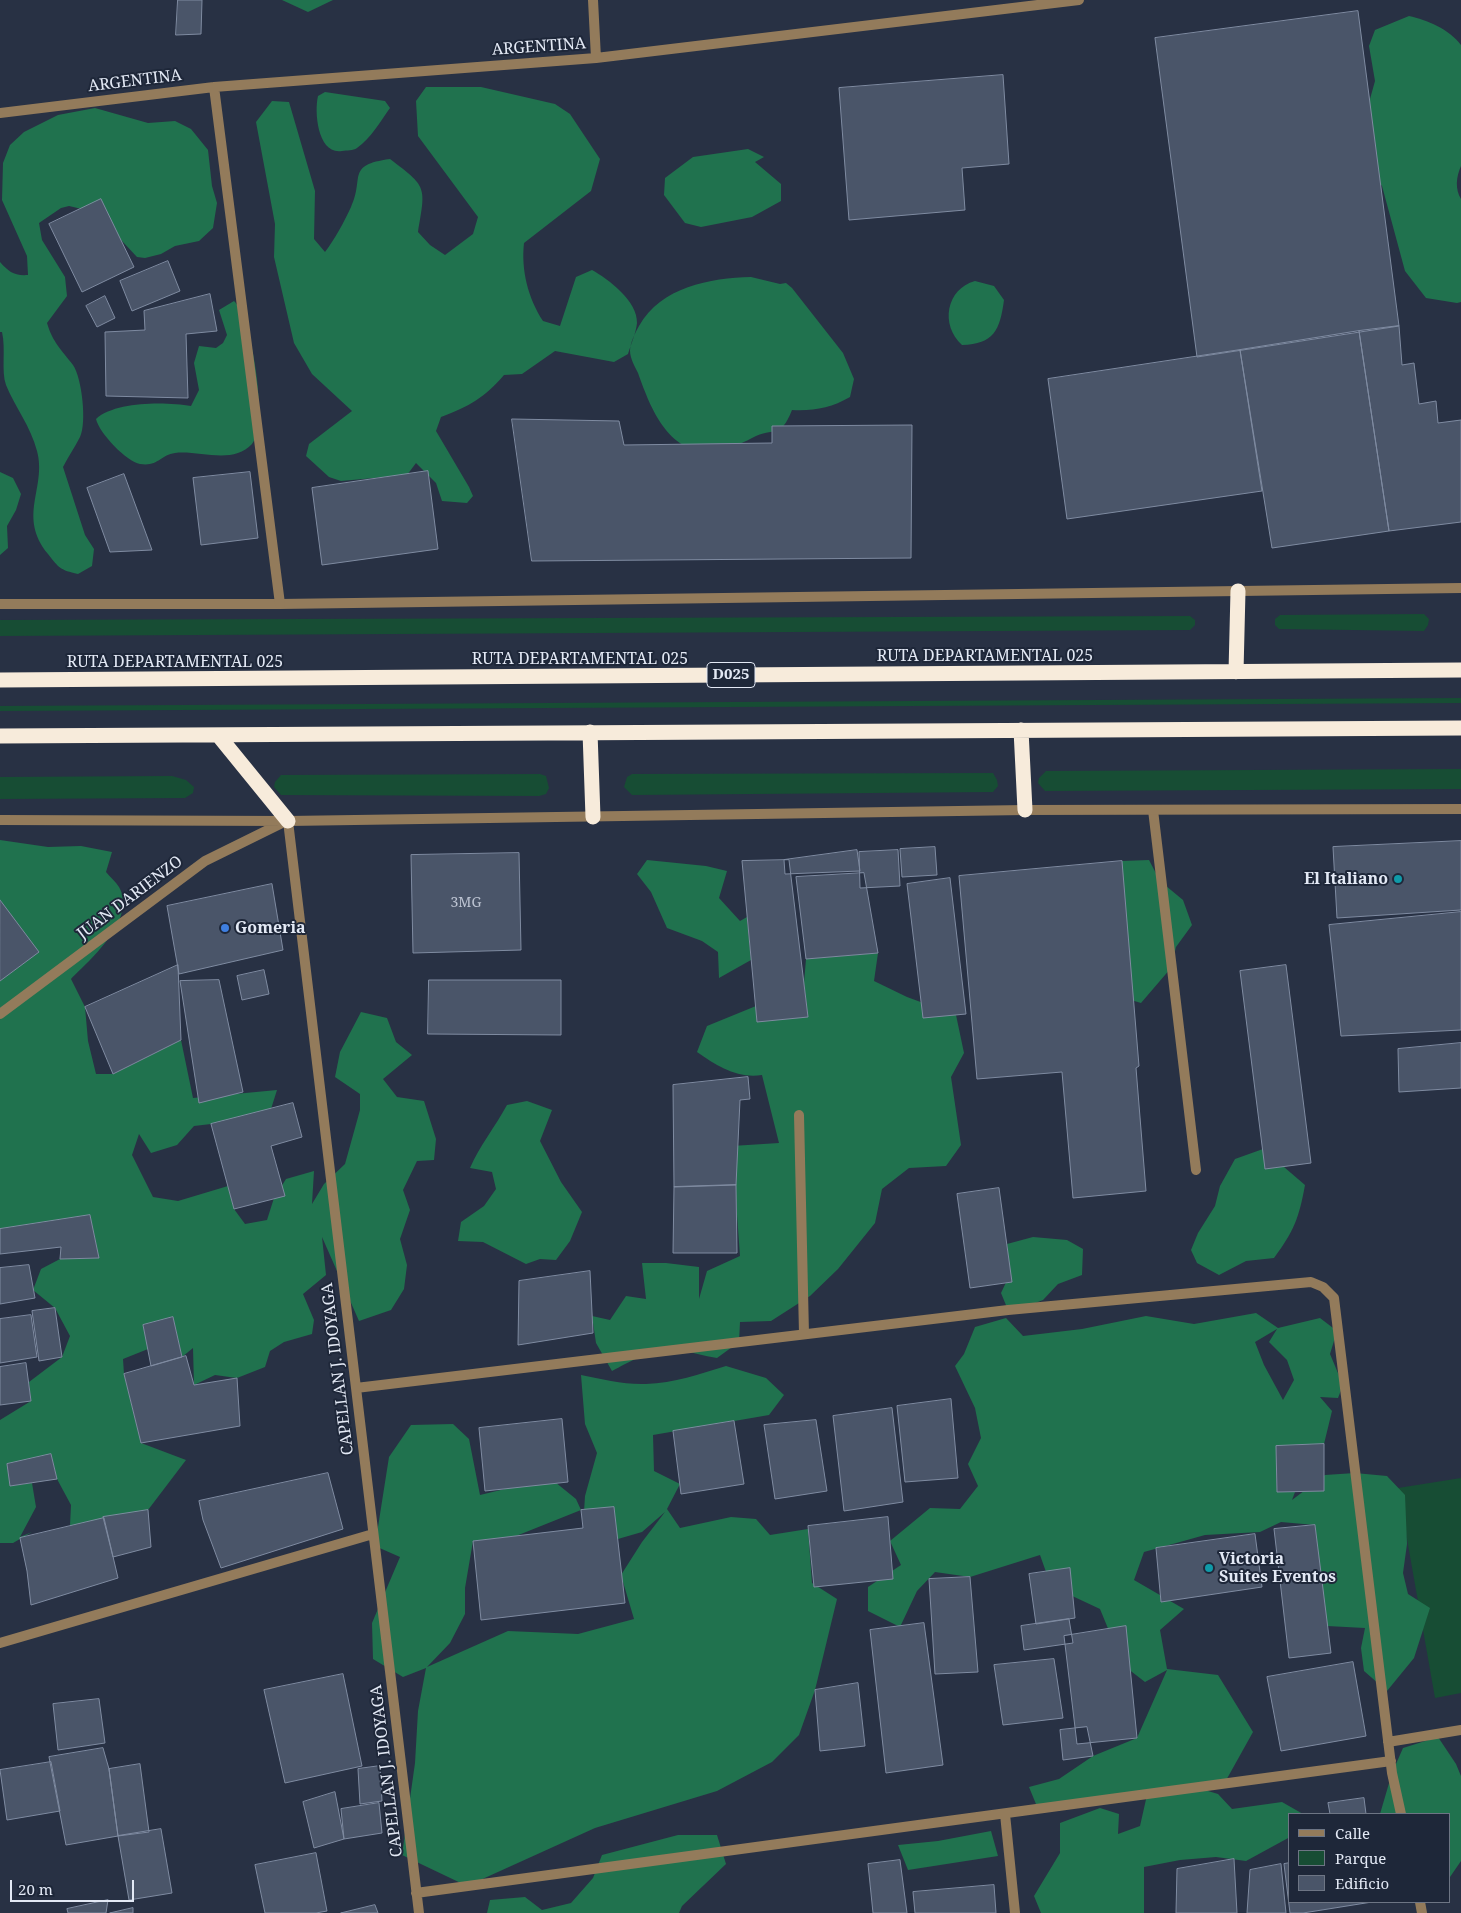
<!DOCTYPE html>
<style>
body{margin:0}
#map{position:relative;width:1461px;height:1913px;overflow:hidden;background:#283144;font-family:"Noto Serif",serif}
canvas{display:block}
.legend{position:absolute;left:1288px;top:1813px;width:162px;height:90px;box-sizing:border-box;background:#1e2739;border:1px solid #6d7584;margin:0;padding:6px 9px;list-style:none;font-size:15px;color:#e3e9f5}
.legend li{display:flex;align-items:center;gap:10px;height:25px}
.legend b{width:25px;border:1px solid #6d7584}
.scale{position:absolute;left:10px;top:1880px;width:124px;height:22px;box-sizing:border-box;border:2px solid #e3e9f5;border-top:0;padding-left:6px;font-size:15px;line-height:18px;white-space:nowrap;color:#e3e9f5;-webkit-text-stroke:4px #1e2739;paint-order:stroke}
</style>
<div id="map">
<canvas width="1461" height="1913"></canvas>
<ul class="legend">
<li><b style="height:6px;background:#937b5b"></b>Calle</li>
<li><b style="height:14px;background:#174d34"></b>Parque</li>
<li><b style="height:14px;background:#4a5569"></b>Edificio</li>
</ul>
<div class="scale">20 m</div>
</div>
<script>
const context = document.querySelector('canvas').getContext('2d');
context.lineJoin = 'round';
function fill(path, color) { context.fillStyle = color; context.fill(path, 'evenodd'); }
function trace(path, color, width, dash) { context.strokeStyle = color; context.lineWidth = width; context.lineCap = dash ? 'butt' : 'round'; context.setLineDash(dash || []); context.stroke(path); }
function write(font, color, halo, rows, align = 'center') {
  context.font = font + ' "Noto Serif",serif'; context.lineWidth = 4; context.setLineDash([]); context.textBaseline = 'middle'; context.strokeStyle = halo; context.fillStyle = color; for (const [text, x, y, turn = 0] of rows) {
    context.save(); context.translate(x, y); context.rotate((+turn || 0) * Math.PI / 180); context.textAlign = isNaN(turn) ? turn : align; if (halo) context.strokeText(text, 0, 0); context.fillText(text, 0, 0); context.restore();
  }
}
fill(new Path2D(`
 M 1424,614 L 1429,619 L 1428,625 L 1424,631 L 1279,629 L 1275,625 L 1275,619 L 1280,615 Z
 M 1190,616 L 1195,620 L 1195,625 L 1190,630 L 0,636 L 0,620 Z
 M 1461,698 L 1461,703 L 0,711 L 0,706 Z
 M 1461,769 L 1461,789 L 1045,791 L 1038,783 L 1039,778 L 1046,771 Z
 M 993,773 L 997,780 L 998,786 L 993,792 L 632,795 L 624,787 L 627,777 L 632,774 Z
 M 540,774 L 546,776 L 549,788 L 546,794 L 539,796 L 281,795 L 274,787 L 275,782 L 281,775 Z
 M 172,776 L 186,780 L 194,787 L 193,793 L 185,798 L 0,799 L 0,777 Z
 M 1461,1478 L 1461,1693 L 1435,1698 L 1398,1488 Z`), '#174d34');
fill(new Path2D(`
 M 282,0 L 333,0 L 308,12 Z
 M 1409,16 C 1427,20 1449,29 1461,45 L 1461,166 C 1456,177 1455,189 1461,199 L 1461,302 L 1457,303 L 1426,298 L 1405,271 L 1382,186 L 1361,159 L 1356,110 L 1370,99 L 1375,81 L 1369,46 L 1375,30 Z
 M 426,87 L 481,87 L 555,104 L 570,114 L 600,159 L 591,191 L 524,243 C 521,270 528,298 543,321 L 560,326 L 576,277 L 592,270 C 608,279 638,301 637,323 C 636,333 631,344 628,354 L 614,362 L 555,351 L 522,374 L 504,375 C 484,398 470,406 441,417 L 436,431 L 469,487 L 473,496 L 467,503 L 442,501 L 436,483 L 416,463 L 407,475 L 341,481 L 329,477 L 306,456 L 309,444 L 352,411 L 312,374 L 294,343 L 274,257 L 275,224 L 256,122 L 272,101 L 289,102 L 315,191 L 314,239 L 325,252 C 335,239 344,222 351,207 C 365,178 345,165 390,159 C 427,187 426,186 418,232 L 430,245 L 445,255 L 473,234 L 478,217 L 418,136 L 416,101 Z
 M 325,92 L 385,101 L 390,108 C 380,122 371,138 357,148 C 353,151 347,150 342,151 C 318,155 314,113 318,96 Z
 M 95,108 L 148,123 L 175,121 L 191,129 L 208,150 L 212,186 L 217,203 L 213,228 L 199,241 L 175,246 L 161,254 L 145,258 L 137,257 L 107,225 L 86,210 L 69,206 L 61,208 L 39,223 L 42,240 L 65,277 L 67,296 L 47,323 C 53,343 61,349 73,365 C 82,378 87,423 80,437 C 75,447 68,457 63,467 L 85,535 L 94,549 L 92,566 L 78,574 C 60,570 59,568 48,554 C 17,516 47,488 37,451 C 31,427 15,407 6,385 C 1,371 6,349 2,332 L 0,332 L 0,262 C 9,272 14,276 28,275 L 27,256 L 2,200 L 3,163 L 10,145 L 24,132 L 58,115 Z
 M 748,149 L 764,157 L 755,162 L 781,184 L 781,201 L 752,217 L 701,227 L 685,223 L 664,195 L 665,178 L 693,157 Z
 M 751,277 L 780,284 L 786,283 L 792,288 L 843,353 L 854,379 L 850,397 C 831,408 814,411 792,410 C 780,440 775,426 752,438 C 739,445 721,452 705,451 C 666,450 649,404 638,373 C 635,367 630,358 630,351 C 630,343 635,333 639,326 C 661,287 710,278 751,277 Z
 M 975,281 L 994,286 L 1004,300 C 1000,330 994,344 962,345 C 940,325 946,289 975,281 Z
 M 234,301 C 252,318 269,425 252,444 C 233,465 199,450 175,453 C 160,455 158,467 140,464 C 127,462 99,433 96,419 C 116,401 166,402 191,406 L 199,390 L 194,363 L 199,346 L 216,348 L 223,343 L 227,335 L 219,310 Z
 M 0,472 L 13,478 L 21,494 L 16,510 L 7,526 L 8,548 L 0,555 Z
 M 0,840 L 48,847 L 81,846 L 112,852 L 106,872 C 110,877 116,882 119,887 C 137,919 91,959 71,979 L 85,1007 L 88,1041 L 96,1074 L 113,1074 L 181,1040 L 193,1098 L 277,1090 L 271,1109 L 211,1124 L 194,1126 L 177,1145 L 151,1153 L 139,1134 L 132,1155 L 153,1197 L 178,1201 L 228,1186 L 234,1209 L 245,1224 L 267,1220 L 274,1198 L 286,1179 L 314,1171 L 312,1204 L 324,1184 L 345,1164 L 360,1110 L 360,1094 L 335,1077 L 340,1052 L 361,1012 L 387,1018 L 396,1042 L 412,1055 L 383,1079 L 397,1097 L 424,1101 L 436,1139 L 434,1160 L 417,1161 L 403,1190 L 410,1210 L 400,1239 L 407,1265 L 404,1289 L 391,1310 L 359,1321 L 322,1237 L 326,1275 L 303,1294 L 314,1320 L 312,1334 L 284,1342 L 270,1351 L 265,1367 L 237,1378 L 215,1375 L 194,1385 L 193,1348 L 182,1357 L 173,1317 L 143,1325 L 148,1349 L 123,1359 L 124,1374 L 141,1443 L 186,1460 L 148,1510 L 70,1526 L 71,1505 L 57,1479 L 51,1454 L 7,1464 L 10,1486 L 32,1483 L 36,1507 L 20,1537 L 32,1532 L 13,1543 L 0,1543 L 0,1420 L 31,1401 L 29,1382 L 62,1357 L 70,1336 L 55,1308 L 33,1290 L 41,1269 L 60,1259 L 99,1258 L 90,1215 L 0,1229 L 0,981 L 38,952 L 0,900 Z
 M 647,860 L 706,866 L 727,871 L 719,898 L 740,921 L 747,917 L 751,960 L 719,978 L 718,952 L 702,941 L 667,928 L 651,892 L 637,874 Z
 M 1149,860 L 1160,881 L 1183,900 L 1192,925 L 1176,947 L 1171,968 L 1141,1003 L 1121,997 L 1122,861 Z
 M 878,953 L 874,981 L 907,997 L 956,1015 L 964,1053 L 951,1077 L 961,1145 L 946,1166 L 909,1168 L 882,1189 L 875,1223 L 838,1269 L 810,1296 L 771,1321 L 740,1322 L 739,1342 L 717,1358 C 704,1356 691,1352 679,1350 C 655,1346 632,1361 612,1371 L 596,1343 L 592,1316 L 610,1320 L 626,1296 L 646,1299 L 642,1263 L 666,1263 L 699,1267 L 699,1299 L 707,1271 L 740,1256 L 732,1146 L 779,1143 L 762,1075 C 738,1079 717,1066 697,1052 L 707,1026 L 756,1006 L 758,1021 L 808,1017 L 804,983 L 806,959 Z
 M 527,1101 L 552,1110 L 540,1141 L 561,1182 L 582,1212 L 570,1241 L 556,1260 L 540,1259 L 526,1264 L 483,1242 L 458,1241 L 461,1222 L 484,1206 L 496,1189 L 492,1172 L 470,1168 C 480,1145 495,1127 507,1105 Z
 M 1263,1149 L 1305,1185 C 1299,1218 1294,1231 1274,1258 L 1246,1261 L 1219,1275 L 1197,1263 L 1191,1250 L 1198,1233 L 1215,1206 L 1220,1186 L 1235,1159 Z
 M 1033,1237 L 1067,1240 L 1083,1249 L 1082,1275 L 1058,1284 L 1043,1300 L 1025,1307 L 1008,1310 L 1001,1293 L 1010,1274 L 1007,1244 Z
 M 1256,1313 L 1278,1328 L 1320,1318 L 1337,1331 L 1330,1354 L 1343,1385 L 1338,1398 L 1320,1397 L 1332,1411 L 1324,1444 L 1276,1446 L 1277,1492 L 1295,1492 L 1292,1500 L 1325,1475 L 1355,1473 L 1387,1476 L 1405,1495 L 1407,1544 L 1403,1573 L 1408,1594 L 1430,1608 L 1414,1658 L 1387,1691 L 1364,1671 L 1361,1648 L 1365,1628 L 1327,1626 L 1315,1525 L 1281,1522 L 1260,1532 L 1205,1535 L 1144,1552 L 1134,1580 L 1184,1609 L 1160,1630 L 1167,1669 L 1218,1675 L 1253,1732 L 1224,1784 L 1198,1788 L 1218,1794 L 1232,1809 L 1282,1802 L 1303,1814 L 1290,1814 L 1290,1837 L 1246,1861 L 1216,1857 L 1180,1860 L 1144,1867 L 1144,1913 L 1041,1913 L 1034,1896 L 1060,1853 L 1060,1823 L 1100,1808 L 1119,1814 L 1118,1834 L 1140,1826 L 1147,1795 L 1038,1809 L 1029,1787 L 1059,1779 L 1093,1756 L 1137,1738 L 1167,1670 L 1145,1682 L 1123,1665 L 1100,1609 L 1051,1586 L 1040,1555 L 970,1577 L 935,1572 L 917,1591 L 900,1627 L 868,1611 L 868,1587 L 901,1565 L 890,1541 L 930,1508 L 960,1509 L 978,1486 L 968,1464 L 981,1438 L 975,1408 L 955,1366 L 964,1354 L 975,1327 L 1006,1318 L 1023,1336 L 1082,1329 L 1146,1316 L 1194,1324 ZM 1277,1329 L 1269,1342 L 1287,1360 L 1294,1380 L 1283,1400 L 1264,1365 L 1255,1342 Z
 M 726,1366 L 766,1378 L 784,1395 L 769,1415 L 653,1435 L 654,1471 L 680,1484 L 667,1509 L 680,1528 L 731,1517 L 756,1519 L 770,1535 L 808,1529 L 812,1583 L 837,1599 L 815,1690 L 799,1735 L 772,1762 L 717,1791 L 595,1828 L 467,1886 L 402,1855 L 415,1763 L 418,1711 L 426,1668 L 403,1677 L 373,1659 L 372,1623 L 400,1557 L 375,1546 L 389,1457 L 411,1425 L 453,1424 L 469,1439 L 480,1495 L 509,1488 L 555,1482 L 576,1499 L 581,1510 L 516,1536 L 473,1541 L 465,1588 L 465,1614 L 450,1643 L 427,1667 L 508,1631 L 578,1634 L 634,1619 L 621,1575 L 642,1542 L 665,1512 L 642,1532 L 611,1541 L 583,1528 L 585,1496 L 597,1453 L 585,1424 L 581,1375 C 602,1379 625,1385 646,1384 C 674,1383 700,1374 726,1366 Z
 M 1438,1737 L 1456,1764 L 1461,1776 L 1461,1861 L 1450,1877 L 1450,1814 L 1380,1814 L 1392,1773 L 1403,1748 Z
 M 991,1831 L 998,1856 L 908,1870 L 898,1845 L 938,1841 Z
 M 678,1835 L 717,1835 L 726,1864 L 682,1906 L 679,1913 L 487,1913 L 490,1900 L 525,1897 L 542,1910 L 571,1903 L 593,1878 L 602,1855 Z`), '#20724e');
const building = new Path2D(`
 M 178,0 L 202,0 L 201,34 L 176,35 Z
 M 1358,11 L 1399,326 L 1197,357 L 1155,38 Z
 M 1003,75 L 1009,164 L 962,168 L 965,210 L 849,220 L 839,88 Z
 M 101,199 L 134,267 L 82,292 L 49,224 Z
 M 168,261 L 180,291 L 132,311 L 120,281 Z
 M 210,294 L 217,331 L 186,334 L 188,398 L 106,396 L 105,332 L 145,330 L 144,311 Z
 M 105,296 L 115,318 L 97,327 L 86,306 Z
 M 1399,326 L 1402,365 L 1414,363 L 1419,404 L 1436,401 L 1438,423 L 1461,420 L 1461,522 L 1389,531 L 1359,331 Z
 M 1359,331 L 1389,531 L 1272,548 L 1240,350 Z
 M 1240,350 L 1262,491 L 1067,519 L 1048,379 Z
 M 512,419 L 619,421 L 624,445 L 772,443 L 772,426 L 912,425 L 911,558 L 532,561 Z
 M 428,471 L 438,549 L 322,565 L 312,488 Z
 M 250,472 L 258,538 L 201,545 L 193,478 Z
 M 124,474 L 152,550 L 110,552 L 87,488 Z
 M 1461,841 L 1461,910 L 1337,918 L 1333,847 Z
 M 935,847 L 937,875 L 902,877 L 900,849 Z
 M 857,850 L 860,871 L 785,874 L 784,860 Z
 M 898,850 L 900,886 L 860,888 L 859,852 Z
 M 519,853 L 521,950 L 413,953 L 411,855 Z
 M 789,860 L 808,1017 L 757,1022 L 742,861 Z
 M 1122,861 L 1139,1066 L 1136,1068 L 1146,1191 L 1073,1198 L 1062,1072 L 977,1079 L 959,876 Z
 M 864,873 L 878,953 L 806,959 L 796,877 Z
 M 950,878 L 966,1014 L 923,1018 L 907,884 Z
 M 272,884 L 283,950 L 179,974 L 167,906 Z
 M 0,900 L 39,952 L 0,981 Z
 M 1461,912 L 1461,1030 L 1341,1036 L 1329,925 Z
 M 178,965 L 181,1040 L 113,1074 L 85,1007 Z
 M 1286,965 L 1311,1163 L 1265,1169 L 1240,971 Z
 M 264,970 L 269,994 L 242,1000 L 237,976 Z
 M 219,980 L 243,1092 L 199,1103 L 180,981 Z
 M 429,980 L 561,980 L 561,1035 L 428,1034 Z
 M 1461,1043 L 1461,1088 L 1399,1092 L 1398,1049 Z
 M 748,1077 L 750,1099 L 740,1100 L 736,1185 L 674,1187 L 673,1085 Z
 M 293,1103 L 302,1137 L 271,1146 L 285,1196 L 234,1209 L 211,1124 Z
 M 736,1185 L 737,1253 L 673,1253 L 674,1187 Z
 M 999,1188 L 1012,1282 L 970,1288 L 957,1194 Z
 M 90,1215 L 99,1258 L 60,1259 L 61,1247 L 0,1254 L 0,1229 Z
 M 29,1265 L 35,1298 L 0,1304 L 0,1268 Z
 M 590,1271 L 593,1333 L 518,1345 L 519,1281 Z
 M 55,1308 L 62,1357 L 39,1361 L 32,1311 Z
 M 31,1315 L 37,1357 L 0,1363 L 0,1319 Z
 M 173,1317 L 182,1357 L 151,1366 L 143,1325 Z
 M 186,1356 L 194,1385 L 237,1378 L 240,1426 L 141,1443 L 124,1374 Z
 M 26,1363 L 31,1401 L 0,1405 L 0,1367 Z
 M 951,1399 L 958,1478 L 905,1482 L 897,1406 Z
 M 892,1408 L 903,1502 L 844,1511 L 833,1416 Z
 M 562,1419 L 568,1482 L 485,1491 L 479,1428 Z
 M 816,1420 L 827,1491 L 775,1499 L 764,1425 Z
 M 734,1421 L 744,1484 L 681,1494 L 673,1431 Z
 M 1324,1444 L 1324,1491 L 1277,1492 L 1276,1446 Z
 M 51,1454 L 57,1479 L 10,1486 L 7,1464 Z
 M 328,1473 L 343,1529 L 221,1568 L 203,1520 L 199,1501 Z
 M 614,1507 L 625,1603 L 481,1620 L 473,1541 L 583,1528 L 581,1510 Z
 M 148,1510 L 151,1547 L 113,1557 L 103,1517 Z
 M 888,1517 L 893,1579 L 814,1587 L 808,1526 Z
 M 104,1518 L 118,1578 L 31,1605 L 27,1571 L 20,1538 Z
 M 1315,1525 L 1331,1653 L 1289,1658 L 1274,1529 Z
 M 1255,1534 L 1262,1587 L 1161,1602 L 1156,1548 Z
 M 1070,1568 L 1075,1618 L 1036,1624 L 1029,1574 Z
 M 970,1577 L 978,1672 L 935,1674 L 929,1579 Z
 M 1069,1619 L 1073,1643 L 1024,1650 L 1021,1626 Z
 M 924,1623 L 943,1765 L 886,1773 L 870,1630 Z
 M 1126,1626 L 1137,1738 L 1077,1744 L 1064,1636 Z
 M 1054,1659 L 1063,1718 L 1003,1725 L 994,1665 Z
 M 1353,1662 L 1366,1736 L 1281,1751 L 1267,1677 Z
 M 343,1674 L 362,1766 L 285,1783 L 264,1690 Z
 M 858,1683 L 865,1746 L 820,1751 L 815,1690 Z
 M 99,1699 L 105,1743 L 58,1750 L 53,1704 Z
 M 1087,1727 L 1093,1756 L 1063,1760 L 1060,1730 Z
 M 103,1748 L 109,1769 L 118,1836 L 66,1845 L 49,1757 Z
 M 51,1762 L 60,1811 L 7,1820 L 0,1770 Z
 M 140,1764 L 149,1832 L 118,1836 L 109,1769 Z
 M 380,1766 L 382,1801 L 360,1804 L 358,1769 Z
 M 335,1792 L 344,1839 L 314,1848 L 303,1802 Z
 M 1364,1798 L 1366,1814 L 1330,1814 L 1328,1803 Z
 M 379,1803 L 382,1833 L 344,1839 L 341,1809 Z
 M 161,1829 L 172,1893 L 129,1900 L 118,1836 Z
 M 316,1853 L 327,1911 L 316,1913 L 265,1913 L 255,1865 Z
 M 1234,1859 L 1237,1913 L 1176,1913 L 1177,1869 Z
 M 900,1860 L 907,1913 L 873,1913 L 868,1864 Z
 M 1290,1863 L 1290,1902 L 1372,1902 L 1303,1913 L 1290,1913 L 1284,1864 Z
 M 1281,1864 L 1286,1913 L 1247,1913 L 1250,1870 Z
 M 994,1885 L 996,1913 L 915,1913 L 913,1892 Z
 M 108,1900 L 106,1913 L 68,1913 L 67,1909 Z
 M 375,1905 L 378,1913 L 341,1913 Z
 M 133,1908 L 133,1913 L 110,1913 Z`);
fill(building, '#4a5569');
trace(building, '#7f8ba1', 1);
trace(new Path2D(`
 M 0,604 L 280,604 L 1461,588
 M 1153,810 L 1196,1170
 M 799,1115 L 804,1334`), '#937b5b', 10);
trace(new Path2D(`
 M 593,0 L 596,58
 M 214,87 L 280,604
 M 0,113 L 214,87 L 596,58 L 1079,0
 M 0,820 L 288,821 L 1025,810 L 1461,809
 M 288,821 L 419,1913
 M 0,1014 L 205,861 L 284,822
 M 356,1388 L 1008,1310 L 1311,1282 L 1323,1287 L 1334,1298 L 1392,1773 L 1401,1814
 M 0,1643 L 373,1534
 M 1388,1742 L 1461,1730
 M 1005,1814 L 1015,1913
 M 416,1893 L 1391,1761
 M 1420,1902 L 1422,1913`), '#937b5b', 10);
trace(new Path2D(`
 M 1236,672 L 1238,591
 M 0,680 L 1461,670
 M 1021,730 L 1025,810
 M 590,732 L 593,817
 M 218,735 L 288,821
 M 0,736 L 1461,728`), '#f7ebdb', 15);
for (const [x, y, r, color] of [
 [1398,879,5,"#0f9aa8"],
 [225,928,5,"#3f7fe0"],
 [1209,1568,5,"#0f9aa8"]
]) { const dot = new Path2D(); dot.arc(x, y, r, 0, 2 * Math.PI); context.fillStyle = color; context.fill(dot); trace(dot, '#1e2739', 2); }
write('14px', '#bdc4d2', null, [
 ["3MG",466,903]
]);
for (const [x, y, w] of [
 [731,675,48]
]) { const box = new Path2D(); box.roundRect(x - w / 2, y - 12.5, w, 25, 4); context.fillStyle = '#1e2739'; context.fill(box); trace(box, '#e3e9f5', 1); }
write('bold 15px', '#e3e9f5', null, [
 ["D025",731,675]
]);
write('16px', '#e3e9f5', '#1e2739', [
 ["ARGENTINA",539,47,-4],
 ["ARGENTINA",135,81,-7],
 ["RUTA DEPARTAMENTAL 025",985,656],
 ["RUTA DEPARTAMENTAL 025",580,659],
 ["RUTA DEPARTAMENTAL 025",175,662],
 ["JUAN DARIENZO",130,898,-37],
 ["CAPELLAN J. IDOYAGA",338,1369,-97],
 ["CAPELLAN J. IDOYAGA",387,1771,-97]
]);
write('bold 16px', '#e3e9f5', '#1e2739', [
 ["El Italiano",1388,879,"right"],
 ["Gomeria",235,928],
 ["Victoria",1219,1559],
 ["Suites Eventos",1219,1577]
], 'left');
</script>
